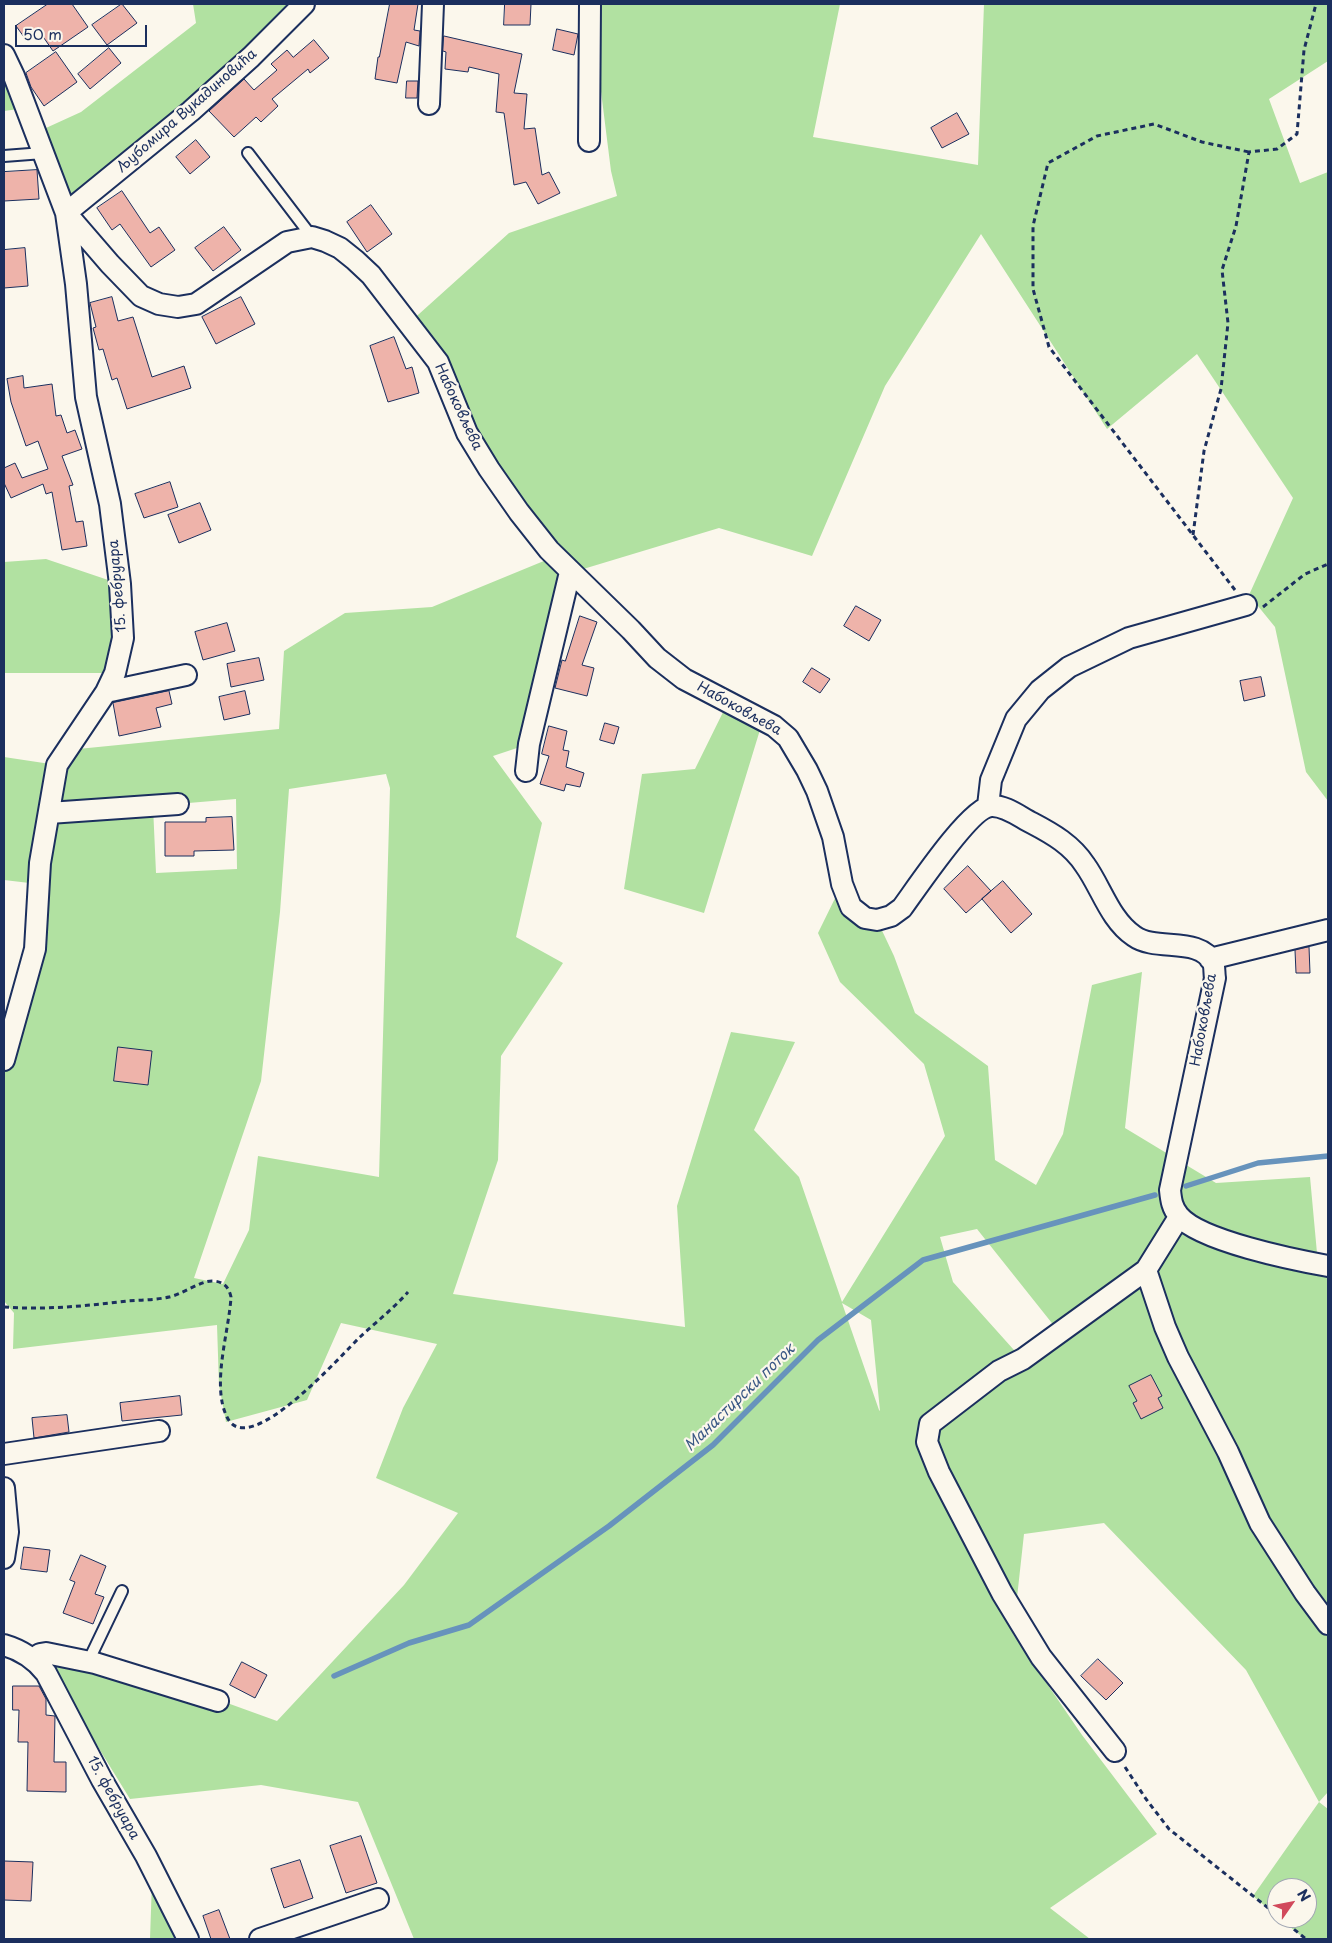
<!DOCTYPE html>
<meta charset="utf-8">
<style>
body{margin:0}
#map{position:relative;width:1332px;height:1943px;overflow:hidden;background:#fbf7ec;font-family:"Playpen Sans",sans-serif}
canvas{display:block}
.frame{position:absolute;inset:0;border:5px solid #1b2f5e;pointer-events:none}
.north{position:absolute;left:1267px;top:1878px;width:50px;height:50px;box-sizing:border-box;background:#fbf7ec;border:1px solid #a1a7b3;border-radius:50%;rotate:57deg;font-size:14px;font-weight:700;line-height:20px;text-align:center;color:#1b2f5e}
.north::after{content:'';display:block;margin:auto;width:18px;height:22px;background:#d1495b;clip-path:polygon(50% 0,100% 100%,50% 72%,0 100%)}
.scale{position:absolute;left:15px;top:25px;width:132px;height:22px;box-sizing:border-box;border:2px solid #1b2f5e;border-top:0;padding-left:6px;font-size:15px;line-height:18px;white-space:nowrap;color:#1b2f5e;-webkit-text-stroke:4px #fbf7ec;paint-order:stroke}
</style>
<div id="map">
<canvas width="1332" height="1943"></canvas>
<div class="frame"></div>
<div class="north">N</div>
<div class="scale">50 m</div>
</div>
<script>
const context = document.querySelector('canvas').getContext('2d');
context.lineJoin = 'round';
function fill(path, color) { context.fillStyle = color; context.fill(path, 'evenodd'); }
function trace(path, color, width, dash) { context.strokeStyle = color; context.lineWidth = width; context.lineCap = dash ? 'butt' : 'round'; context.setLineDash(dash || []); context.stroke(path); }
function write(font, color, halo, rows, align = 'center') {
  context.font = font + ' "Playpen Sans",sans-serif'; context.lineWidth = 4.5; context.setLineDash([]); context.textBaseline = 'middle'; context.strokeStyle = halo; context.fillStyle = color; for (const [text, x, y, turn = 0] of rows) {
    context.save(); context.translate(x, y); context.rotate((+turn || 0) * Math.PI / 180); context.textAlign = isNaN(turn) ? turn : align; if (halo) context.strokeText(text, 0, 0); context.fillText(text, 0, 0); context.restore();
  }
}
fill(new Path2D(`
 M 193,4 L 285,4 L 296,12 L 66,213 L 35,133 L 81,112 L 196,23 Z
 M 590,4 L 840,4 L 813,137 L 978,165 L 984,4 L 1328,4 L 1328,61 L 1269,99 L 1300,183 L 1328,172 L 1328,801 L 1306,772 L 1275,627 L 1249,595 L 1293,498 L 1197,354 L 1107,429 L 981,234 L 885,386 L 812,556 L 719,528 L 570,573 L 529,744 L 493,756 L 542,823 L 516,937 L 563,963 L 501,1056 L 498,1160 L 453,1294 L 685,1327 L 677,1206 L 731,1032 L 795,1042 L 754,1130 L 799,1177 L 842,1302 L 945,1136 L 924,1064 L 840,982 L 818,933 L 842,884 L 877,920 L 894,956 L 915,1013 L 988,1066 L 995,1160 L 1036,1185 L 1063,1134 L 1092,985 L 1142,972 L 1125,1128 L 1216,1183 L 1310,1177 L 1318,1264 L 1328,1266 L 1328,1792 L 1319,1802 L 1328,1809 L 1328,1939 L 1305,1939 L 1279,1918 L 1307,1918 L 1307,1888 L 1277,1888 L 1277,1916 L 1253,1896 L 1319,1802 L 1246,1670 L 1104,1523 L 1024,1534 L 1013,1634 L 1082,1735 L 1157,1834 L 1050,1908 L 1090,1939 L 414,1939 L 358,1802 L 261,1785 L 130,1799 L 47,1664 L 101,1660 L 183,1687 L 277,1721 L 404,1585 L 458,1513 L 376,1478 L 403,1408 L 437,1344 L 341,1323 L 307,1400 L 226,1422 L 219,1385 L 217,1325 L 13,1349 L 14,1313 L 4,1301 L 4,1060 L 38,884 L 4,880 L 4,757 L 57,765 L 68,750 L 279,729 L 284,651 L 345,613 L 432,607 L 556,556 L 519,512 L 409,323 L 509,233 L 617,196 L 611,171 ZM 386,774 L 390,788 L 379,1177 L 258,1156 L 249,1230 L 223,1284 L 194,1278 L 261,1081 L 280,912 L 289,789 ZM 236,799 L 237,869 L 156,873 L 153,806 ZM 977,1229 L 1059,1332 L 1022,1359 L 953,1282 L 940,1237 ZM 842,1303 L 871,1320 L 880,1411 L 879,1410 Z
 M 4,55 L 26,108 L 4,111 Z
 M 46,559 L 120,584 L 115,673 L 4,673 L 4,562 Z
 M 728,702 L 763,720 L 704,913 L 624,889 L 642,774 L 695,769 Z
 M 152,1881 L 179,1939 L 150,1939 Z`), '#b1e1a1');
trace(new Path2D(`
 M 1186,1186 L 1258,1163 L 1328,1156
 M 334,1676 L 409,1643 L 469,1625 L 609,1526 L 713,1445 L 818,1340 L 923,1260 L 1155,1195`), '#6793bc', 5.5);
const building = new Path2D(`
 M 48,4 L 72,4 L 88,27 L 53,51 L 37,28 L 24,37 L 16,26 Z
 M 122,4 L 137,23 L 107,45 L 92,25 Z
 M 390,4 L 418,4 L 414,30 L 420,31 L 419,46 L 406,42 L 397,83 L 375,79 L 378,57 L 379,57 Z
 M 505,4 L 531,4 L 530,25 L 504,25 Z
 M 557,29 L 578,34 L 574,55 L 553,50 Z
 M 444,36 L 522,54 L 514,93 L 527,94 L 524,129 L 535,128 L 542,175 L 549,172 L 560,193 L 538,204 L 526,182 L 514,185 L 504,113 L 496,112 L 499,74 L 469,67 L 468,72 L 445,69 L 446,52 L 443,51 Z
 M 314,40 L 329,58 L 310,73 L 308,69 L 272,99 L 278,106 L 261,122 L 256,117 L 234,137 L 209,111 L 244,79 L 254,90 L 277,70 L 271,64 L 287,50 L 293,57 Z
 M 109,48 L 121,63 L 90,89 L 78,74 Z
 M 56,52 L 77,82 L 44,106 L 31,87 L 26,73 Z
 M 407,81 L 418,81 L 417,98 L 406,98 Z
 M 957,113 L 969,134 L 942,148 L 931,128 Z
 M 196,140 L 210,157 L 190,174 L 176,157 Z
 M 37,170 L 39,199 L 4,201 L 4,172 Z
 M 122,191 L 150,233 L 159,227 L 175,250 L 151,267 L 120,224 L 112,230 L 97,208 Z
 M 371,205 L 392,234 L 367,252 L 347,222 Z
 M 224,227 L 241,250 L 213,271 L 195,248 Z
 M 25,248 L 28,286 L 4,288 L 4,250 Z
 M 112,297 L 118,321 L 133,317 L 152,377 L 184,366 L 191,388 L 127,409 L 117,378 L 112,380 L 103,349 L 99,350 L 93,328 L 96,327 L 90,303 Z
 M 241,297 L 255,324 L 216,344 L 202,317 Z
 M 394,337 L 406,369 L 412,367 L 419,393 L 388,402 L 370,346 Z
 M 23,376 L 24,388 L 52,384 L 56,416 L 61,415 L 67,433 L 75,430 L 82,449 L 62,456 L 73,485 L 69,486 L 76,522 L 83,521 L 87,546 L 62,550 L 52,492 L 46,494 L 43,484 L 11,498 L 4,483 L 4,468 L 15,463 L 22,478 L 48,469 L 38,441 L 26,446 L 11,402 L 7,379 Z
 M 170,482 L 178,507 L 144,518 L 135,494 Z
 M 200,503 L 211,530 L 179,543 L 168,515 Z
 M 856,606 L 881,620 L 869,641 L 844,626 Z
 M 580,616 L 597,622 L 582,665 L 594,668 L 587,696 L 555,688 L 562,660 L 565,661 Z
 M 227,623 L 235,651 L 203,660 L 195,632 Z
 M 259,658 L 264,680 L 231,687 L 227,664 Z
 M 812,668 L 830,679 L 820,693 L 803,682 Z
 M 1261,677 L 1265,696 L 1244,701 L 1240,681 Z
 M 169,691 L 172,704 L 156,708 L 161,727 L 119,736 L 113,703 Z
 M 245,691 L 250,714 L 224,720 L 219,697 Z
 M 605,723 L 619,727 L 614,744 L 600,740 Z
 M 549,726 L 567,731 L 563,750 L 569,751 L 566,767 L 584,773 L 580,787 L 566,784 L 564,791 L 540,784 L 549,756 L 542,754 Z
 M 232,817 L 234,850 L 194,851 L 194,856 L 165,856 L 165,822 L 206,822 L 206,818 Z
 M 968,866 L 991,891 L 966,913 L 944,889 Z
 M 1003,881 L 1032,914 L 1011,933 L 982,899 Z
 M 1309,947 L 1310,973 L 1296,973 L 1295,950 Z
 M 118,1047 L 152,1051 L 148,1085 L 114,1081 Z
 M 1151,1375 L 1162,1396 L 1158,1398 L 1163,1408 L 1141,1419 L 1133,1403 L 1137,1401 L 1129,1386 Z
 M 180,1396 L 182,1415 L 122,1421 L 120,1403 Z
 M 67,1415 L 69,1432 L 34,1438 L 32,1418 Z
 M 24,1547 L 50,1550 L 47,1572 L 21,1569 Z
 M 81,1555 L 106,1566 L 95,1594 L 104,1597 L 93,1624 L 63,1613 L 75,1582 L 70,1580 Z
 M 1098,1659 L 1123,1683 L 1106,1700 L 1081,1676 Z
 M 242,1662 L 267,1675 L 255,1698 L 230,1685 Z
 M 13,1686 L 39,1686 L 46,1699 L 46,1715 L 55,1716 L 54,1762 L 66,1762 L 66,1792 L 27,1791 L 28,1742 L 18,1742 L 19,1710 L 13,1710 Z
 M 361,1836 L 377,1883 L 346,1893 L 330,1846 Z
 M 300,1860 L 313,1898 L 284,1908 L 271,1869 Z
 M 4,1861 L 33,1862 L 31,1901 L 4,1900 Z
 M 219,1910 L 230,1939 L 211,1939 L 203,1916 Z`);
fill(building, '#eeb3aa');
trace(building, '#1b2f5e', 1);
const lane = new Path2D(`
 M 248,153 L 312,237
 M 4,156 L 43,153
 M 88,1662 L 122,1591`);
const street = new Path2D(`
 M 4,55 L 14,76 L 66,213 L 110,264 L 141,296 L 159,304 L 178,307 L 196,304 L 287,242 L 312,237 L 325,241 L 340,248 L 355,260 L 371,275 L 438,362 L 467,433 L 489,469 L 519,512 L 549,550 L 631,630 L 657,658 L 684,679 L 774,726 L 788,738 L 807,770 L 817,791 L 833,837 L 842,884 L 851,907 L 865,918 L 877,920 L 891,916 L 902,908 C 916,889 970,808 991,806 C 1005,805 1020,817 1032,823 C 1053,834 1072,845 1085,865 C 1101,887 1110,920 1134,936 C 1156,952 1200,936 1213,963 C 1215,967 1214,973 1215,978 L 1170,1190 C 1171,1200 1172,1208 1179,1216 C 1200,1241 1295,1260 1328,1266
 M 429,104 L 433,4
 M 589,141 L 590,4
 M 66,213 L 191,111 L 251,57 L 304,4
 M 106,692 L 186,675
 M 526,771 L 529,744 L 570,572
 M 988,806 L 991,780 L 1016,719 L 1040,690 L 1069,667 L 1129,638 L 1246,605
 M 49,813 L 178,804
 M 1210,959 L 1328,930
 M 4,1060 L 35,949 L 40,863 L 57,765 L 106,692 L 115,673 L 123,638 L 120,584 L 110,504 L 86,397 L 76,284 L 66,213
 M 1146,1270 L 1165,1327 L 1178,1357 L 1228,1452 L 1260,1523 L 1305,1593 L 1328,1624
 M 4,1454 L 159,1431
 M 4,1488 L 8,1532 L 4,1558
 M 4,1645 C 21,1650 35,1659 46,1673 L 102,1780 L 146,1856 L 188,1939
 M 34,1659 L 40,1654 L 46,1653 L 95,1663 L 218,1701
 M 1115,1751 L 1041,1657 L 1002,1593 L 939,1472 L 927,1442 L 930,1424 L 999,1371 L 1023,1359 L 1146,1270 L 1179,1217
 M 260,1939 L 378,1899`);
trace(lane, '#1b2f5e', 14);
trace(street, '#1b2f5e', 24);
trace(new Path2D(`
 M 1193,535 L 1204,451 L 1221,389 L 1228,323 L 1222,270 L 1236,226 L 1249,152 L 1277,149 L 1297,134 L 1304,50 L 1316,4
 M 1235,590 L 1049,347 L 1033,289 L 1033,226 L 1048,163 L 1097,136 L 1154,124 L 1202,142 L 1249,152
 M 1263,607 L 1305,574 L 1328,564
 M 4,1307 C 45,1310 86,1306 127,1301 C 141,1300 156,1300 169,1297 C 183,1294 200,1281 212,1281 C 223,1281 229,1287 231,1297 C 229,1332 211,1385 227,1417 C 248,1462 343,1353 360,1337 C 376,1322 393,1309 408,1292
 M 1125,1767 L 1146,1799 L 1169,1829 L 1277,1915
 M 1280,1918 L 1306,1939`), '#1b2f5e', 3, [5, 4]);
trace(lane, '#fbf7ec', 10);
trace(street, '#fbf7ec', 20);
write('14px', '#1b2f5e', '#fbf7ec', [
 ["Љубомира Вукадиновића",187,111,-41],
 ["Набоковљева",458,407,65],
 ["15. фебруара",118,586,-95],
 ["Набоковљева",739,709,29],
 ["Набоковљева",1204,1020,-80],
 ["15. фебруара",113,1798,61]
]);
write('italic 15px', '#3a5885', '#fbf7ec', [
 ["Манастирски поток",740,1398,-44]
]);
</script>
